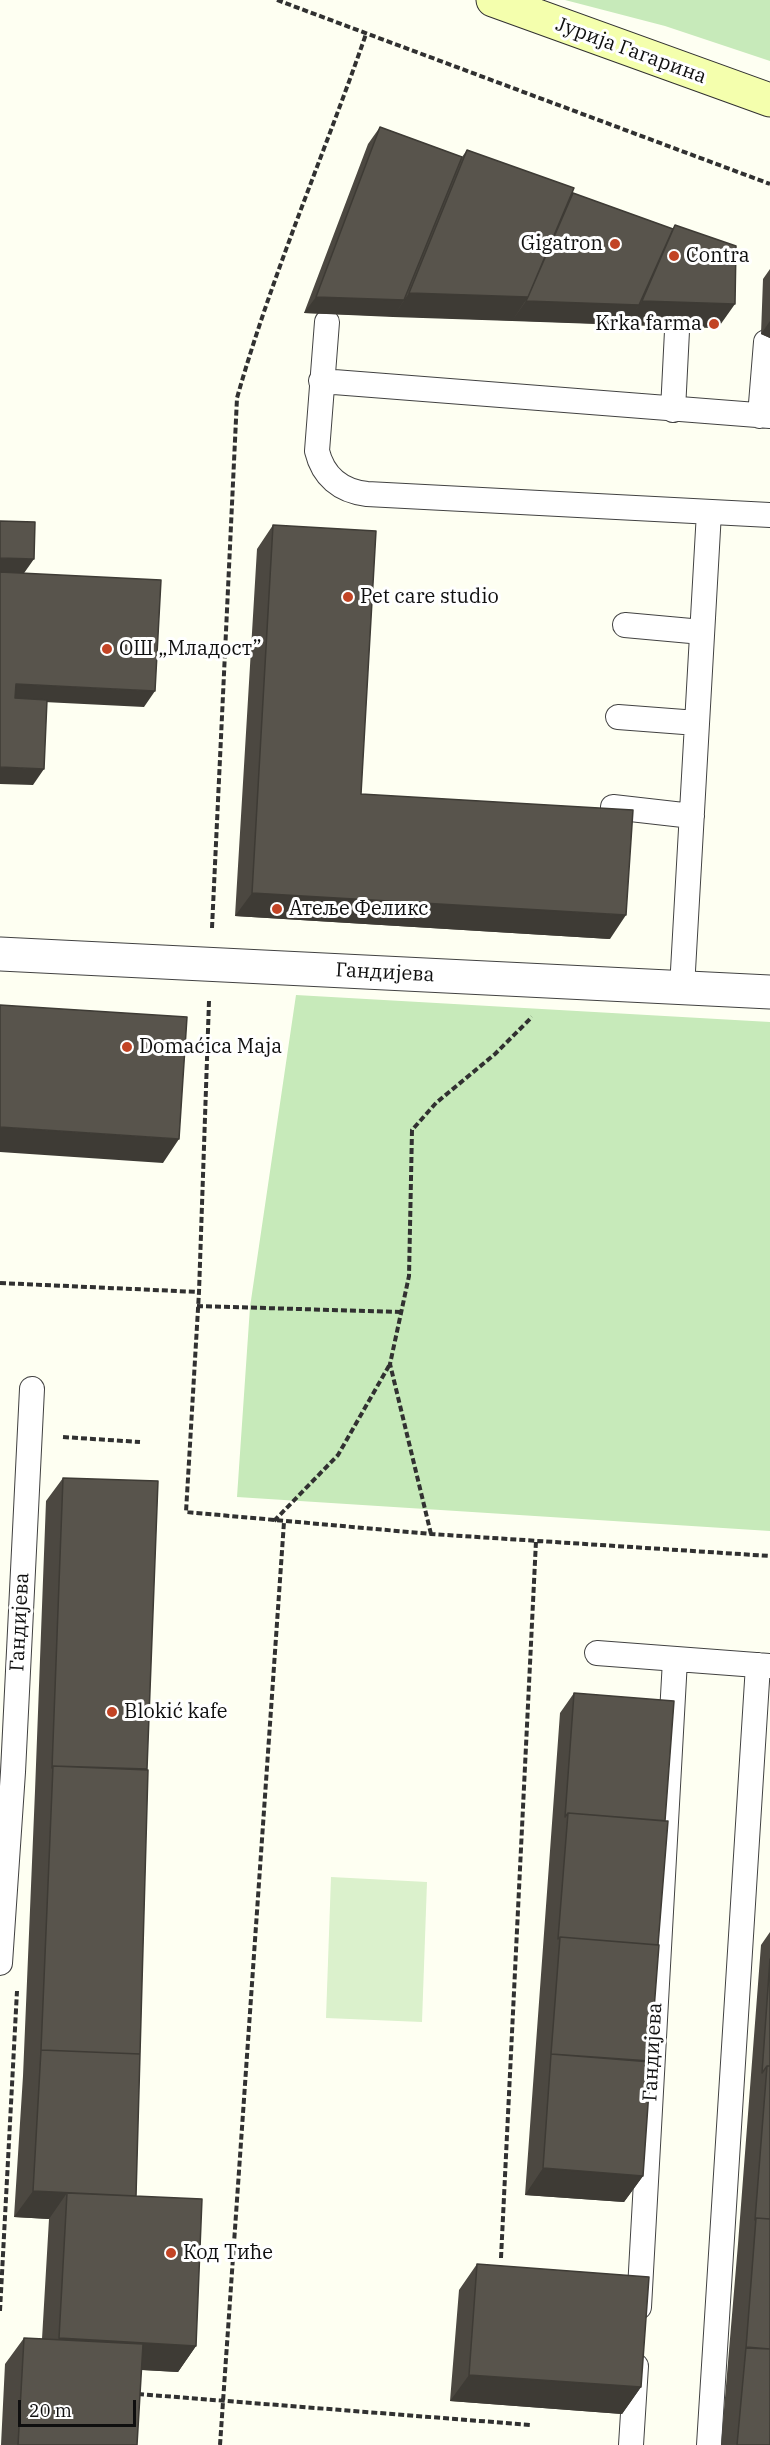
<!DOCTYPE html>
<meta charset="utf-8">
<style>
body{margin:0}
#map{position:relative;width:770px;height:2445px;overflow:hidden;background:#fefff2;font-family:"IBM Plex Serif",serif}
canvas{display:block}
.scale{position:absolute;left:18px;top:2400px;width:118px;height:27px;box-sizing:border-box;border:3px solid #0f0f0f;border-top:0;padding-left:8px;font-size:18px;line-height:21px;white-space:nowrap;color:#0f0f0f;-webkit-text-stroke:4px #fff;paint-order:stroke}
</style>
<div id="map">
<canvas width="770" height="2445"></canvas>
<div class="scale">20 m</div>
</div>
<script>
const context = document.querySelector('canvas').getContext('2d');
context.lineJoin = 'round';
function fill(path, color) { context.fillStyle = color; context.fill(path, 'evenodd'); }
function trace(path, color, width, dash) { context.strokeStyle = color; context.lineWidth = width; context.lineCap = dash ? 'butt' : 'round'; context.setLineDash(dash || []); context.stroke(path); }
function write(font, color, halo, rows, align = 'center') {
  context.font = font + ' "IBM Plex Serif",serif'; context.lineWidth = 6; context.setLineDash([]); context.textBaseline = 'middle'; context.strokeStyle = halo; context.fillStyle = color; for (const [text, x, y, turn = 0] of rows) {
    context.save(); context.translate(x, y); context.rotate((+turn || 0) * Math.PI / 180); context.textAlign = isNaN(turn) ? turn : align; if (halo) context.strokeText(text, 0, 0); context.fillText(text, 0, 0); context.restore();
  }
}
fill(new Path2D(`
 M 565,0 L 770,0 L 770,61 L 665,26 Z
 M 296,995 L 770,1022 L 770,1531 L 237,1497 L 250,1307 Z`), '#c7eaba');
fill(new Path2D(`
 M 331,1877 L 427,1882 L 422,2022 L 326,2018 Z`), '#dbf1cc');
const service = new Path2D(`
 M 327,322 L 317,451 C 323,476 340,491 367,494 L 770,515
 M 321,381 L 770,416
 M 673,410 L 677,331
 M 760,416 L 766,342
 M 625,625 L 702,632
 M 618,717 L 697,723
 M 613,807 L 692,816
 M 682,988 L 709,512
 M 597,1653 L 770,1666
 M 0,1963 L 13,1772 L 32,1389
 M 639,2307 L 675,1660
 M 631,2445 L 636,2366
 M 709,2445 L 758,1665`);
const minor = new Path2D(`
 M 0,954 L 770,992`);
const secondary = new Path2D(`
 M 493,0 L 770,100`);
trace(service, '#424242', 26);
trace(minor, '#424242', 35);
trace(secondary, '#313131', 35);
trace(new Path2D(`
 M 277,0 L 770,184
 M 212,928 L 237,398 C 272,274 324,155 366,34
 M 209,1001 L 199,1292 L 186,1512 L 431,1534 L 770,1556
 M 0,1283 L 199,1292
 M 197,1306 L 400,1312
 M 63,1437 L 140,1442
 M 274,1521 L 338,1455 L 390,1364
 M 431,1534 L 390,1364 L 409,1276 L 412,1130 L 436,1103 L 495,1054 L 532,1017
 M 501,2258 L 536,1541
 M 0,2311 L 17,1991
 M 138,2394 L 531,2425
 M 220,2445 L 284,1522`), '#313131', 4, [6, 3]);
trace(service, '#fff', 24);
trace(minor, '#fff', 33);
trace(secondary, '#f4ffad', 33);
fill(new Path2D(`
 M 380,127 L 462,157 L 467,150 L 573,193 L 673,229 L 675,225 L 718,328 L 304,313 L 368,144 Z
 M 770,269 L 770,338 L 761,334 L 763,279 Z
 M 273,525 L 361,794 L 610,939 L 235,916 L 257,549 Z
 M 63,1478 L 147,1769 L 136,2196 L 196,2346 L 178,2372 L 141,2370 L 137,2445 L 1,2445 L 5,2364 L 24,2338 L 42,2339 L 49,2219 L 14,2217 L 23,2076 L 35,1791 L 46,1501 Z
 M 574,1693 L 665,1821 L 643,2176 L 624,2202 L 525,2195 L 560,1713 Z
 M 770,1932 L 770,2445 L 721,2445 L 738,2244 L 761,1945 Z
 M 477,2264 L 641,2387 L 622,2414 L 450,2401 L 459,2290 Z`), '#4c4841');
fill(new Path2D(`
 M 409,293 L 528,297 L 512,321 L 393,317 Z
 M 316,297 L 404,300 L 393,317 L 304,313 Z
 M 526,301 L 639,305 L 625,325 L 512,321 Z
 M 642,301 L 735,304 L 718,328 L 625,325 Z
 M 770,321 L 770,338 L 761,334 Z
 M 0,558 L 34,559 L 22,576 L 0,575 Z
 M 16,684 L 155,691 L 144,707 L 4,700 Z
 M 0,767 L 44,769 L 33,785 L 0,784 Z
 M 252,893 L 626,915 L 610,939 L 235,916 Z
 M 0,1127 L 179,1139 L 163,1163 L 0,1152 Z
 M 543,2168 L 643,2176 L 624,2202 L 525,2195 Z
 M 33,2191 L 136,2196 L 67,2193 L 49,2219 L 14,2217 Z
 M 59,2338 L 196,2346 L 178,2372 L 41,2364 Z
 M 469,2375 L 641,2387 L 622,2414 L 450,2401 Z`), '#3e3b35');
const building = new Path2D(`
 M 380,127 L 462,157 L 404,300 L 316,297 Z
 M 467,150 L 574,188 L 528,297 L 409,293 Z
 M 573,193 L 673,229 L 639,305 L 526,301 L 528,297 Z
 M 675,225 L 736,246 L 735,304 L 642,301 Z
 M 0,521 L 35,522 L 34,559 L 0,558 Z
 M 273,525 L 376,531 L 361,794 L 633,810 L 626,915 L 252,893 Z
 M 0,572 L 161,580 L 155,691 L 16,684 L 15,698 L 47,700 L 44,769 L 0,767 Z
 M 0,1005 L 187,1017 L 179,1139 L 0,1127 Z
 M 63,1478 L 158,1481 L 147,1769 L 53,1766 L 52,1768 Z
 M 574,1693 L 674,1701 L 665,1821 L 568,1813 L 565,1817 Z
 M 53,1766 L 148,1770 L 140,2054 L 41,2050 Z
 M 568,1813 L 668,1821 L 658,1945 L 560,1937 L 558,1939 Z
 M 560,1937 L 659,1945 L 650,2061 L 551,2054 Z
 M 770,1959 L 770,2066 L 767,2066 L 762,2073 Z
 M 41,2050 L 140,2054 L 136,2196 L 33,2191 Z
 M 551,2054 L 651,2062 L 643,2176 L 543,2168 Z
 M 767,2066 L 770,2066 L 770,2219 L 756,2218 L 755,2220 Z
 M 67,2193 L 202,2199 L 196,2346 L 59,2338 Z
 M 756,2218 L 770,2219 L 770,2349 L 746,2348 Z
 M 477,2264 L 649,2277 L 641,2387 L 469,2375 Z
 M 24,2338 L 143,2344 L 137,2445 L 18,2445 Z
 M 746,2347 L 770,2349 L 770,2445 L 737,2445 Z`);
fill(building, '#58544c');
trace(building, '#3e3b35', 1.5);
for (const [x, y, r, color] of [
 [615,244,6,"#c24425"],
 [674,256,6,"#c24425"],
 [714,324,6,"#c24425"],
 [348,597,6,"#c24425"],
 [107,649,6,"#c24425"],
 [277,909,6,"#c24425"],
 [127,1047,6,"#c24425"],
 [112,1712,6,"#c24425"],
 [171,2253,6,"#c24425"]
]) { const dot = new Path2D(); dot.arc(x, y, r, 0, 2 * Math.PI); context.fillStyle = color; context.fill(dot); trace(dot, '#fff', 2); }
write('20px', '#0f0f0f', '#fff', [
 ["Јурија Гагарина",631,51,20],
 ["Гандијева",385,973,3],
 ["Гандијева",20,1622,-87],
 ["Гандијева",653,2052,-87]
]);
write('20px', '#0f0f0f', '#fff', [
 ["Gigatron",603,244,"right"],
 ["Contra",686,256],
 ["Krka farma",702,324,"right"],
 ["Pet care studio",360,597],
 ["ОШ „Младост”",119,649],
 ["Атеље Феликс",289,909],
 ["Domaćica Maja",139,1047],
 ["Blokić kafe",124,1712],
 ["Код Тиће",183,2253]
], 'left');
</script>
